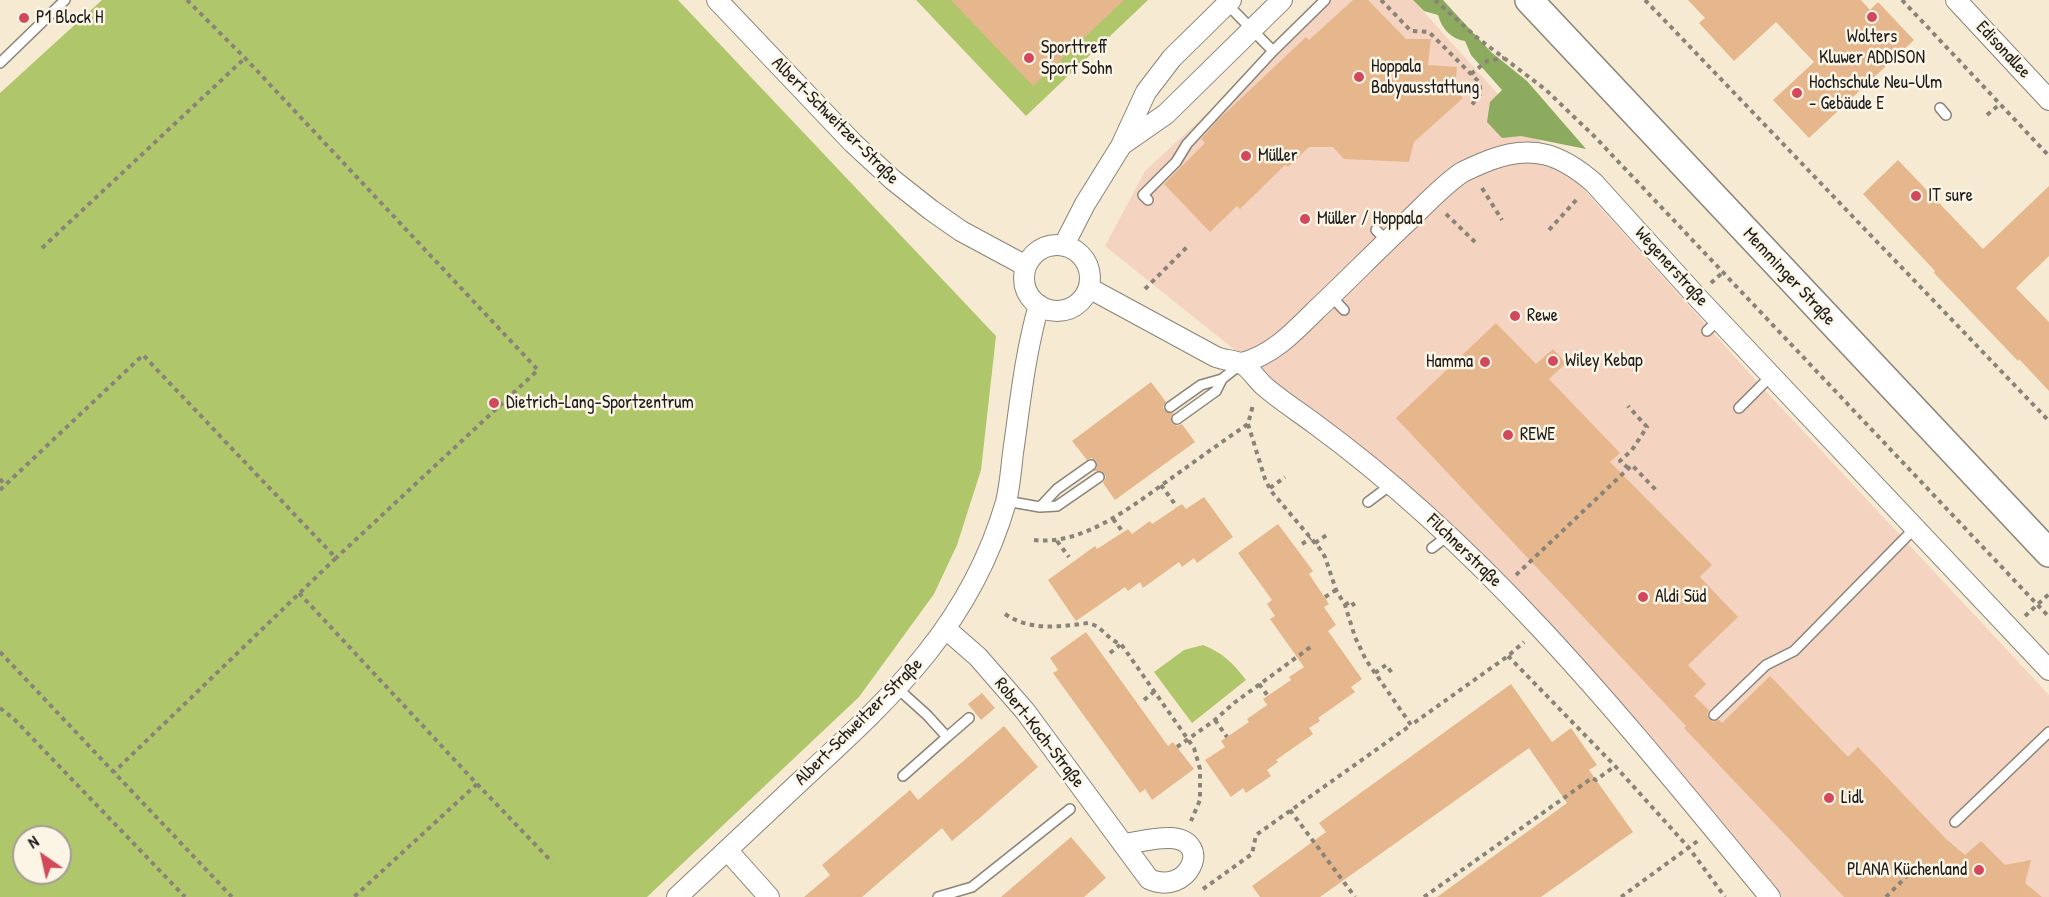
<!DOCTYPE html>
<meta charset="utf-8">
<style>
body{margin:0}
#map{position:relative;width:2049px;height:897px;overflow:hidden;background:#f7ead3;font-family:"Patrick Hand",sans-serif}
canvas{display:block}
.north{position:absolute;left:12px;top:825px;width:60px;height:60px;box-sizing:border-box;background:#fcf5e5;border:2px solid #a29e95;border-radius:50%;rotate:326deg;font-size:16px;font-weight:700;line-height:24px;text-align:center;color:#1c1c1c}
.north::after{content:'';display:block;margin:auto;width:21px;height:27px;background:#d1495b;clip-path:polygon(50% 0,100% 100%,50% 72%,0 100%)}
</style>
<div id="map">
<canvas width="2049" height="897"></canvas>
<div class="north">N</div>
</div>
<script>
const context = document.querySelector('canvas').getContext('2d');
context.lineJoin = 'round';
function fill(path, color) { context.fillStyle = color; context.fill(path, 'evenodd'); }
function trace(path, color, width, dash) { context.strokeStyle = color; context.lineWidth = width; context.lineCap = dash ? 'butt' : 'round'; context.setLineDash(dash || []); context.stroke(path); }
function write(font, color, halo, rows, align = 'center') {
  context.font = font + ' "Patrick Hand",sans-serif'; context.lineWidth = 5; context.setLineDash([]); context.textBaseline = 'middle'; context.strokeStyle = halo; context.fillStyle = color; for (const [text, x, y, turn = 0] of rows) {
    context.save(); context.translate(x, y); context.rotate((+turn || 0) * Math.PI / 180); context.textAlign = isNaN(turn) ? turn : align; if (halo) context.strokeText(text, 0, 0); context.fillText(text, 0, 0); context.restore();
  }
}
fill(new Path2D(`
 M 1330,0 L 1413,0 L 1761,386 L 2049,695 L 2049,897 L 1782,897 L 1572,648 L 1497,570 L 1416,495 L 1105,246 L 1145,171 Z`), '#f4d3c0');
fill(new Path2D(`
 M 102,0 L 678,0 L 996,336 L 981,470 L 957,545 L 934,594 L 859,697 L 647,897 L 0,897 L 0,93 ZM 24,837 L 60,837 L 60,873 L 24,873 Z
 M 916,0 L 1148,0 L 1026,116 Z
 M 1203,645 C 1223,653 1233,663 1246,680 L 1192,723 L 1154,672 L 1184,650 Z`), '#b0c66b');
fill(new Path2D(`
 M 1413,0 L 1443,0 L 1491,52 L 1527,81 L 1586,149 L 1521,136 L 1502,138 L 1487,122 L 1490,102 L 1502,90 L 1471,55 L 1465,41 C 1451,39 1442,29 1438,15 L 1424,11 Z`), '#8cab5f');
fill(new Path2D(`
 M 951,0 L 1124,0 L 1033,86 Z
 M 1353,0 L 1368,0 L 1406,39 L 1431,39 L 1428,65 L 1457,67 L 1455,88 L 1463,98 L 1414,142 L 1409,162 L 1344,159 L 1333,147 L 1309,147 L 1288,167 L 1285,165 L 1240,209 L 1237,206 L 1210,232 L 1164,184 L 1205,143 L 1201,139 L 1219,119 L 1306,37 L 1309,40 Z
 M 1688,0 L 1861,0 L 1870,10 L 1878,2 L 1914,40 L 1809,138 L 1773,100 L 1814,62 L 1776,22 L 1734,61 L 1699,23 L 1705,18 Z
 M 1898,160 L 1983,249 L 2049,186 L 2049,256 L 2016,288 L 2049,322 L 2049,391 L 2019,359 L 2018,361 L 1934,273 L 1935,271 L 1863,194 Z
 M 1496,323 L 1536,364 L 1553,349 L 1566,363 L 1549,379 L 1620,453 L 1610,462 L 1712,565 L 1700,577 L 1738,617 L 1688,665 L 1706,684 L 1694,696 L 1709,710 L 1707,714 L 1709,719 L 1713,722 L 1719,720 L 1722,723 L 1770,676 L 1848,757 L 1858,747 L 1946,839 L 1965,855 L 1981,841 L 2005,865 L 2031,860 L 2025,883 L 2042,897 L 1844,897 L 1684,728 L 1686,726 L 1396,418 Z
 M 1151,382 L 1166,402 L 1163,407 L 1165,411 L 1174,413 L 1171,417 L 1172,423 L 1177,426 L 1182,424 L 1195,442 L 1115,500 L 1103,483 L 1106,477 L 1104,473 L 1101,471 L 1094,471 L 1097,467 L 1096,461 L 1091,458 L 1087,460 L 1072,441 Z
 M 1204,497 L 1233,537 L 1197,563 L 1194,558 L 1182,567 L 1179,562 L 1143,588 L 1140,582 L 1128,591 L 1125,587 L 1076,621 L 1048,580 L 1095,546 L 1097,549 L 1128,529 L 1132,534 L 1150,521 L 1152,524 L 1182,504 L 1186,509 Z
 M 1278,524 L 1313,571 L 1309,574 L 1329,604 L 1324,607 L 1336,625 L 1328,631 L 1362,679 L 1351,687 L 1355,692 L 1318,718 L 1320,721 L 1309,728 L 1313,734 L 1276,760 L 1278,762 L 1267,770 L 1271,776 L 1246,793 L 1243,788 L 1231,797 L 1205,760 L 1225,747 L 1221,741 L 1249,722 L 1247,719 L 1267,705 L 1263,699 L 1291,680 L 1289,677 L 1304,667 L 1270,619 L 1275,616 L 1267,604 L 1272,600 L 1238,553 Z
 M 1086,632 L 1168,746 L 1173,742 L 1194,769 L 1152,800 L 1145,789 L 1140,793 L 1053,673 L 1058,670 L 1050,658 Z
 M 1511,684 L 1552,742 L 1571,728 L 1597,765 L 1589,770 L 1633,832 L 1541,897 L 1437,897 L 1567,803 L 1529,748 L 1320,897 L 1260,897 L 1252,886 L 1326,832 L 1319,823 Z
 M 982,693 L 995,708 L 981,720 L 968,704 Z
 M 1004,726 L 1038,767 L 983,815 L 952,841 L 942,828 L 862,897 L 804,897 L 830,875 L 822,865 L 910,790 L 918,800 Z
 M 1071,837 L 1106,878 L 1084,897 L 1001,897 Z`), '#e6b78c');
const lane = new Path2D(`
 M 1227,4 L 1273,51
 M 0,63 L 65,0
 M 1940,108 L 1946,115
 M 1148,200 L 1143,195 L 1176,162 L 1187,144 L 1273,51 L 1325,0
 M 1376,230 L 1387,241
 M 1331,296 L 1344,310
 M 1707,331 L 1718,320
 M 1170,407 L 1201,385 L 1222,379 L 1241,364
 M 1739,408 L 1771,376
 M 1177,419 L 1216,391 L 1222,379
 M 1006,501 L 1040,507 L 1057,506 L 1099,477
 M 1368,502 L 1392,484
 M 1040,507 L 1057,489 L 1091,465
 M 1432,548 L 1449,535
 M 897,688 L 927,715 L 947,737 L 903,776
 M 1714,715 L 1766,665 L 1794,651 L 1915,528
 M 947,737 L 969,718
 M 1955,822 L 2049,732
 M 938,897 L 972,887 L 1070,809`);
const street = new Path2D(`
 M 717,0 L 853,143 L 893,180 L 931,210 L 961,231 L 1026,266
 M 1956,0 L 2049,100
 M 1123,144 L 1166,114 L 1282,0
 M1024 278a33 33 0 1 1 66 0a33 33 0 1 1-66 0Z
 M 1064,245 L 1085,204 L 1121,146 L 1146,92 L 1172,58 L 1231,0
 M 1089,288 L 1216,357 C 1224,360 1238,361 1242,364 C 1250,368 1257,380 1264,386 C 1280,400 1299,412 1315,424 C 1493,554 1631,729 1770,897
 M 1242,363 C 1272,355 1293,333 1315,311 C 1346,282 1376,251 1407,222 C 1424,206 1441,187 1461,173 C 1470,168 1480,164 1490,160 C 1532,144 1561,154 1594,183 L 1697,297 L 2049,670
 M 946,629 L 978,657 L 1025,711 L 1149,879 C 1188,897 1214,841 1171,838 C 1156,837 1139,842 1124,844
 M 727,850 L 769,897
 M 677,897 C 720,857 763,816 806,776 C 896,693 971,623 1006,502 C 1010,486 1011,469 1013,453 C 1020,404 1025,353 1039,305`);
const secondary = new Path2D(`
 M 1529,0 L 2049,553`);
trace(lane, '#8a8378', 12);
trace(street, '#8a8378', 22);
trace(secondary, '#8a8378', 30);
trace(new Path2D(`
 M 187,0 L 245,58 L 538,370 L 336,558
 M 1381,0 L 1411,31 L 1429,32 L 1479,82 L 1481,93 L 1471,106
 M 1435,0 L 1475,36 L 1546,90 L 1595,137 L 2049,617
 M 1645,0 L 2049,421
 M 1902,0 L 2049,156
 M 1471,74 L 1487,61 L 1504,58
 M 1987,115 L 2000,104
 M 1482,188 L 1502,220
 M 1446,214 L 1475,242
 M 1549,230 L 1578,198
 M 42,248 L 245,58
 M 1711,283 L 1723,272
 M 1145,289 L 1189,245
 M 1248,424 L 1265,479 L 1271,491 L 1320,549 L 1325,557 L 1336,590 L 1345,605 L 1355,637 L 1366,660 L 1411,725 L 1508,656 L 1524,642
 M 1628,468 L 1620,461 L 1632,450 L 1647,427 L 1628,406
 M 0,479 L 5,485
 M 1161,485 L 1177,507
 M 1270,488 L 1285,477
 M 0,490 L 143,355 L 336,558 L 114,772
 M 1113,519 L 1123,532
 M 1034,540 C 1084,546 1135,504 1173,477 C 1198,459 1223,441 1248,424 L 1253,405
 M 1057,541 L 1069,557
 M 1315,543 L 1328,534
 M 1302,544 L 1311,538
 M 1516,575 L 1632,465 L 1656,490
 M 299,593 L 477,784 L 354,897
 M 1325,597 L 1336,590
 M 1345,605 L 1351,601 L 1355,607
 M 1005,614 C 1030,631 1059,627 1088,623 C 1103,626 1107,640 1121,644 L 1194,748 L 1200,769 L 1200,800 L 1191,821
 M 2025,616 L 2049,594
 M 0,652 L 232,897
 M 1110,653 L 1120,645
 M 1508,656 L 1615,766 L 1689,848 L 1725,897
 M 1375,673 L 1386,665 L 1392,673
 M 1259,684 L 1268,696
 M 1144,700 L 1155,691
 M 0,708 L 14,719 L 185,897
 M 1215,720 L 1227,737
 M 1177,747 L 1215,720 L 1234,703 L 1312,646
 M 477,784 L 552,862
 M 1290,810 L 1355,897
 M 1203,889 L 1252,854 L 1256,835 L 1411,725
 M 1424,897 L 1592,778 L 1596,780 L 1615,766
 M 1621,897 L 1699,840
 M 1886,897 L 1915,868`), '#8a8378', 4, [4.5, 4.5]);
trace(lane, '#fff', 9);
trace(street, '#fff', 20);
trace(secondary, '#fff', 27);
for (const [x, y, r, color] of [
 [1872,17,6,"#d1495b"],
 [24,18,6,"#d1495b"],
 [1029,58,6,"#d1495b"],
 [1359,77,6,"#d1495b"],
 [1797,93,6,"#d1495b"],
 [1246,156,6,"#d1495b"],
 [1916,196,6,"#d1495b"],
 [1305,219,6,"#d1495b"],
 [1515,316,6,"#d1495b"],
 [1553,361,6,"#d1495b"],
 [1485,362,6,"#d1495b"],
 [494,403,6,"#d1495b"],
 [1508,435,6,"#d1495b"],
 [1643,597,6,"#d1495b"],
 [1829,798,6,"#d1495b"],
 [1979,870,6,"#d1495b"]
]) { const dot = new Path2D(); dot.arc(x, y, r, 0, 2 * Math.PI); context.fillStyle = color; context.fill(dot); trace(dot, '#fcf5e5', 2); }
write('18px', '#1c1c1c', '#fcf5e5', [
 ["P1 Block H",36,18],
 ["Wolters",1872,37,"center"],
 ["Kluwer ADDISON",1872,58,"center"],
 ["Sporttreff",1041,48],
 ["Sport Sohn",1041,69],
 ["Hoppala",1371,67],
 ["Babyausstattung",1371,88],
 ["Hochschule Neu-Ulm",1809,83],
 ["- Gebäude E",1809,104],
 ["Müller",1258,156],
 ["IT sure",1928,196],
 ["Müller / Hoppala",1317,219],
 ["Rewe",1527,316],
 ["Wiley Kebap",1565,361],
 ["Hamma",1473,362,"right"],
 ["Dietrich-Lang-Sportzentrum",506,403],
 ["REWE",1520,435],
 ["Aldi Süd",1655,597],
 ["Lidl",1841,798],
 ["PLANA Küchenland",1967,870,"right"]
], 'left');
write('18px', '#1c1c1c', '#fcf5e5', [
 ["Edisonallee",2003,50,47],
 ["Albert-Schweitzer-Straße",835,121,45],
 ["Wegenerstraße",1671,267,48],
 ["Memminger Straße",1789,277,47],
 ["Filchnerstraße",1464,551,44],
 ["Albert-Schweitzer-Straße",859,722,-45],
 ["Robert-Koch-Straße",1039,733,52]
]);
</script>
